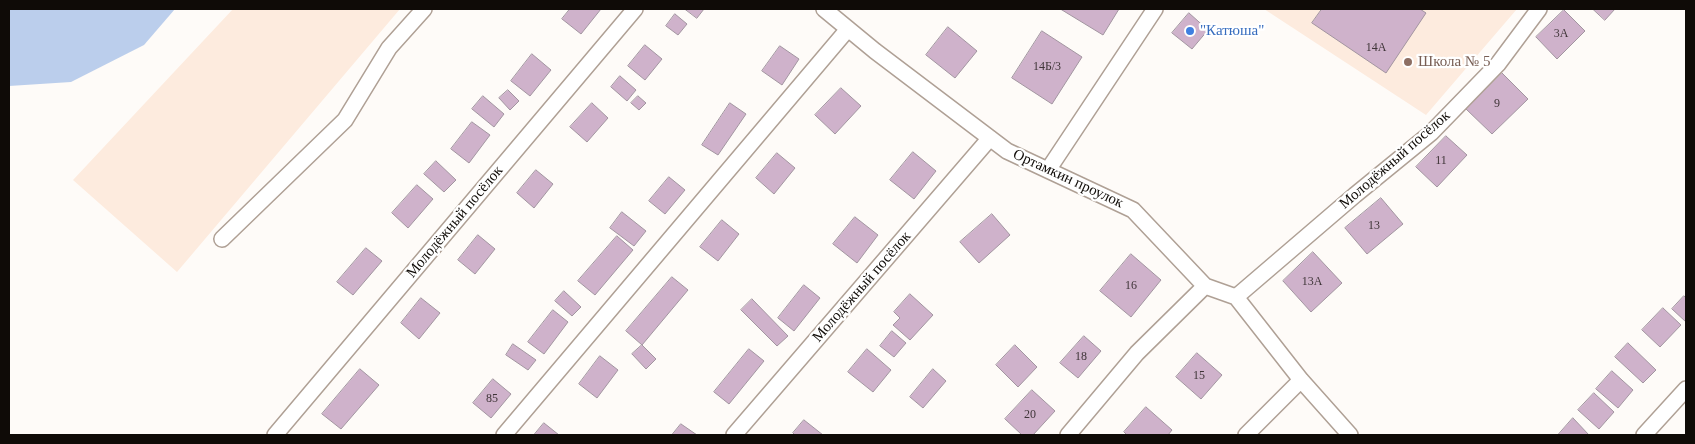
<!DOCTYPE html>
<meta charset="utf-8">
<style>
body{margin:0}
#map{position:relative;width:1695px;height:444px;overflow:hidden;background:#fefbf8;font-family:Georgia,serif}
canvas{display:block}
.frame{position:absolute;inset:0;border:10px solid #0f0b07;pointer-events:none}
</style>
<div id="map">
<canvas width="1695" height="444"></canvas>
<div class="frame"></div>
</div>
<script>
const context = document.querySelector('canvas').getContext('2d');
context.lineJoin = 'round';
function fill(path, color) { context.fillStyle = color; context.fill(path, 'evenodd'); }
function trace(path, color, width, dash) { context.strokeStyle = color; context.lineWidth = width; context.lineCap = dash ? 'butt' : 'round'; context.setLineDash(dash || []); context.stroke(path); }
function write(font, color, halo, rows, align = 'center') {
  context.font = font + ' Georgia,serif'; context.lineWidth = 4.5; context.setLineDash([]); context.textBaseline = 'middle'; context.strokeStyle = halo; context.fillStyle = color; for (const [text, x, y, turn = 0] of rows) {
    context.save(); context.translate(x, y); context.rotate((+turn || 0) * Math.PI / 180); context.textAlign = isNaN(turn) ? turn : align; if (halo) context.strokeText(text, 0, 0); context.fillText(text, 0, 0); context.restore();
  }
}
fill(new Path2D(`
 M 233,9 L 400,9 L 177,272 L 73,180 Z
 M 1264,9 L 1517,9 L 1426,115 Z`), '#fdebde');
fill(new Path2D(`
 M 9,9 L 175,9 L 144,45 L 71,82 L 9,86 Z`), '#bbceec');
const building = new Path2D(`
 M 570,9 L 601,9 L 581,34 L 562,19 Z
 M 685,9 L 704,9 L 697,18 Z
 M 1063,9 L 1119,9 L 1103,35 L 1062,10 Z
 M 1322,9 L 1420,9 L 1426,13 L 1386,73 L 1312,23 Z
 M 1593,9 L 1615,9 L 1605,20 Z
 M 1564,10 L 1585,31 L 1557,59 L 1536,37 Z
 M 1189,13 L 1208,30 L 1192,49 L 1172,33 Z
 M 675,14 L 687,24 L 678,35 L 666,26 Z
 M 948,27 L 977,51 L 955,78 L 926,55 Z
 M 1042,31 L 1082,57 L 1052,104 L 1012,78 Z
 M 645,45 L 662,59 L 645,80 L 628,66 Z
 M 780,46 L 799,59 L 782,85 L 762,71 Z
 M 532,54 L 551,70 L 530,96 L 511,81 Z
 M 1502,73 L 1528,99 L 1492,134 L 1466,109 Z
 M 620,76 L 636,90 L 627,101 L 611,87 Z
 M 841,88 L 861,106 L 835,134 L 815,115 Z
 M 508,90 L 519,101 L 510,110 L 499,98 Z
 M 483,96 L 504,114 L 494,127 L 472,109 Z
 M 638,96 L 646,103 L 639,110 L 631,103 Z
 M 592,103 L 608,118 L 587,142 L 570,127 Z
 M 730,103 L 746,114 L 718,155 L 702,145 Z
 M 472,122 L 490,135 L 469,163 L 451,149 Z
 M 1446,136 L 1467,155 L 1437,187 L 1416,167 Z
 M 913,152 L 936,171 L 914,199 L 890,180 Z
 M 777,153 L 795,168 L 774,194 L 756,178 Z
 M 436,161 L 456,180 L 444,192 L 424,174 Z
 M 536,170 L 553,184 L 534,208 L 517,193 Z
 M 669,177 L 685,190 L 665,214 L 649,201 Z
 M 417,185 L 433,199 L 408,228 L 392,213 Z
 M 1381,198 L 1403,224 L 1367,254 L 1345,228 Z
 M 622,212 L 646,231 L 634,246 L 610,228 Z
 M 992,214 L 1010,235 L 979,263 L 960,242 Z
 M 855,217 L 878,235 L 857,263 L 833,244 Z
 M 722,220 L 739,234 L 718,261 L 700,247 Z
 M 478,235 L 495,249 L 475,274 L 458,260 Z
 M 617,236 L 633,250 L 595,295 L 578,281 Z
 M 366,248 L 382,261 L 353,295 L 337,282 Z
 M 1313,252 L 1342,283 L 1311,312 L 1283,281 Z
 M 1131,254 L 1161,280 L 1131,317 L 1100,291 Z
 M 672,277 L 688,290 L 642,345 L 626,331 Z
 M 804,285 L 820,298 L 794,331 L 778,318 Z
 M 564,291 L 581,307 L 572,316 L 555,301 Z
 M 910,294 L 933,315 L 910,340 L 893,325 L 900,318 L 894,312 Z
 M 1684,296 L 1686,298 L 1686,322 L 1672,309 Z
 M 421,298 L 440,313 L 419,339 L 401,323 Z
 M 752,299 L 788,336 L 777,346 L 741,310 Z
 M 1663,308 L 1681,325 L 1660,347 L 1642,330 Z
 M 553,310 L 568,322 L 544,354 L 528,342 Z
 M 892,331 L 906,343 L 894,357 L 880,346 Z
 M 1084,336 L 1101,351 L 1078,378 L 1060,363 Z
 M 1628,343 L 1656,370 L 1643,383 L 1615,357 Z
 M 513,344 L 536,360 L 528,370 L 506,355 Z
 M 642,345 L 656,359 L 646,369 L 632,354 Z
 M 1015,345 L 1037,367 L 1018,387 L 996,365 Z
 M 749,349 L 764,361 L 729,404 L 714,392 Z
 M 867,349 L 891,370 L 873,392 L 848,372 Z
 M 1197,353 L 1222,375 L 1201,399 L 1176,377 Z
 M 600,356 L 618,370 L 597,398 L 579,384 Z
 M 360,369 L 379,385 L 341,429 L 322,414 Z
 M 933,369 L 946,381 L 923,408 L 910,397 Z
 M 1612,371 L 1633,390 L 1618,408 L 1596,389 Z
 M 493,379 L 511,394 L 491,418 L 473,403 Z
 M 1032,390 L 1055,411 L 1033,435 L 1022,435 L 1005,419 Z
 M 1594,393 L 1614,412 L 1599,429 L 1578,410 Z
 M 1146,407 L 1172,430 L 1168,435 L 1127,435 L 1124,432 Z
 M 1573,418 L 1589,435 L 1558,435 Z
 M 804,420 L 823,435 L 795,435 L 793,433 Z
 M 544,423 L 559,435 L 534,435 Z
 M 681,424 L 697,435 L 672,435 Z`);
fill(building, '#cfb2cb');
trace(building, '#a295a0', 1);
const minor = new Path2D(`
 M 824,9 L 875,51 L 1007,151 L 1133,210 L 1205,286 L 1236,297 L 1301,380 L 1350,435
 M 1048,170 L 1155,9
 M 222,239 L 345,120 L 389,48 L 424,9
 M 1236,297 L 1355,195 L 1431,133 L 1498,64 L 1539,9
 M 275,435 L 635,9
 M 504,435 L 848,29
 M 734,435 L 990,138
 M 1068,435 L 1137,353 L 1205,286
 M 1246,435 L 1301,380
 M 1644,435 L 1686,389`);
trace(minor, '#afa095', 18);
trace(minor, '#fff', 15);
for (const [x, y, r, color] of [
 [1190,31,5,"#3f7fe0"],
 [1408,62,5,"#8d6e63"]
]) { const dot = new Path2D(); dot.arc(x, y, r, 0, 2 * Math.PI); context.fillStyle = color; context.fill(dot); trace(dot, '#fff', 2); }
write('12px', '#3f3538', null, [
 ["3А",1561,34],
 ["14А",1376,48],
 ["14Б/3",1047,67],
 ["9",1497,104],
 ["11",1441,161],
 ["13",1374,226],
 ["13А",1312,282],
 ["16",1131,286],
 ["18",1081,357],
 ["15",1199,376],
 ["85",492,399],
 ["20",1030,415]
]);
write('15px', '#366cbe', '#fff', [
 ["\"Катюша\"",1200,31]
], 'left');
write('15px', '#785e54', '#fff', [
 ["Школа № 5",1418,62]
], 'left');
write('15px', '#0f0b07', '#fff', [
 ["Молодёжный посёлок",1395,160,-41],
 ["Ортамкин проулок",1068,179,25],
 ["Молодёжный посёлок",455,222,-50],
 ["Молодёжный посёлок",862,287,-49]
]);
</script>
